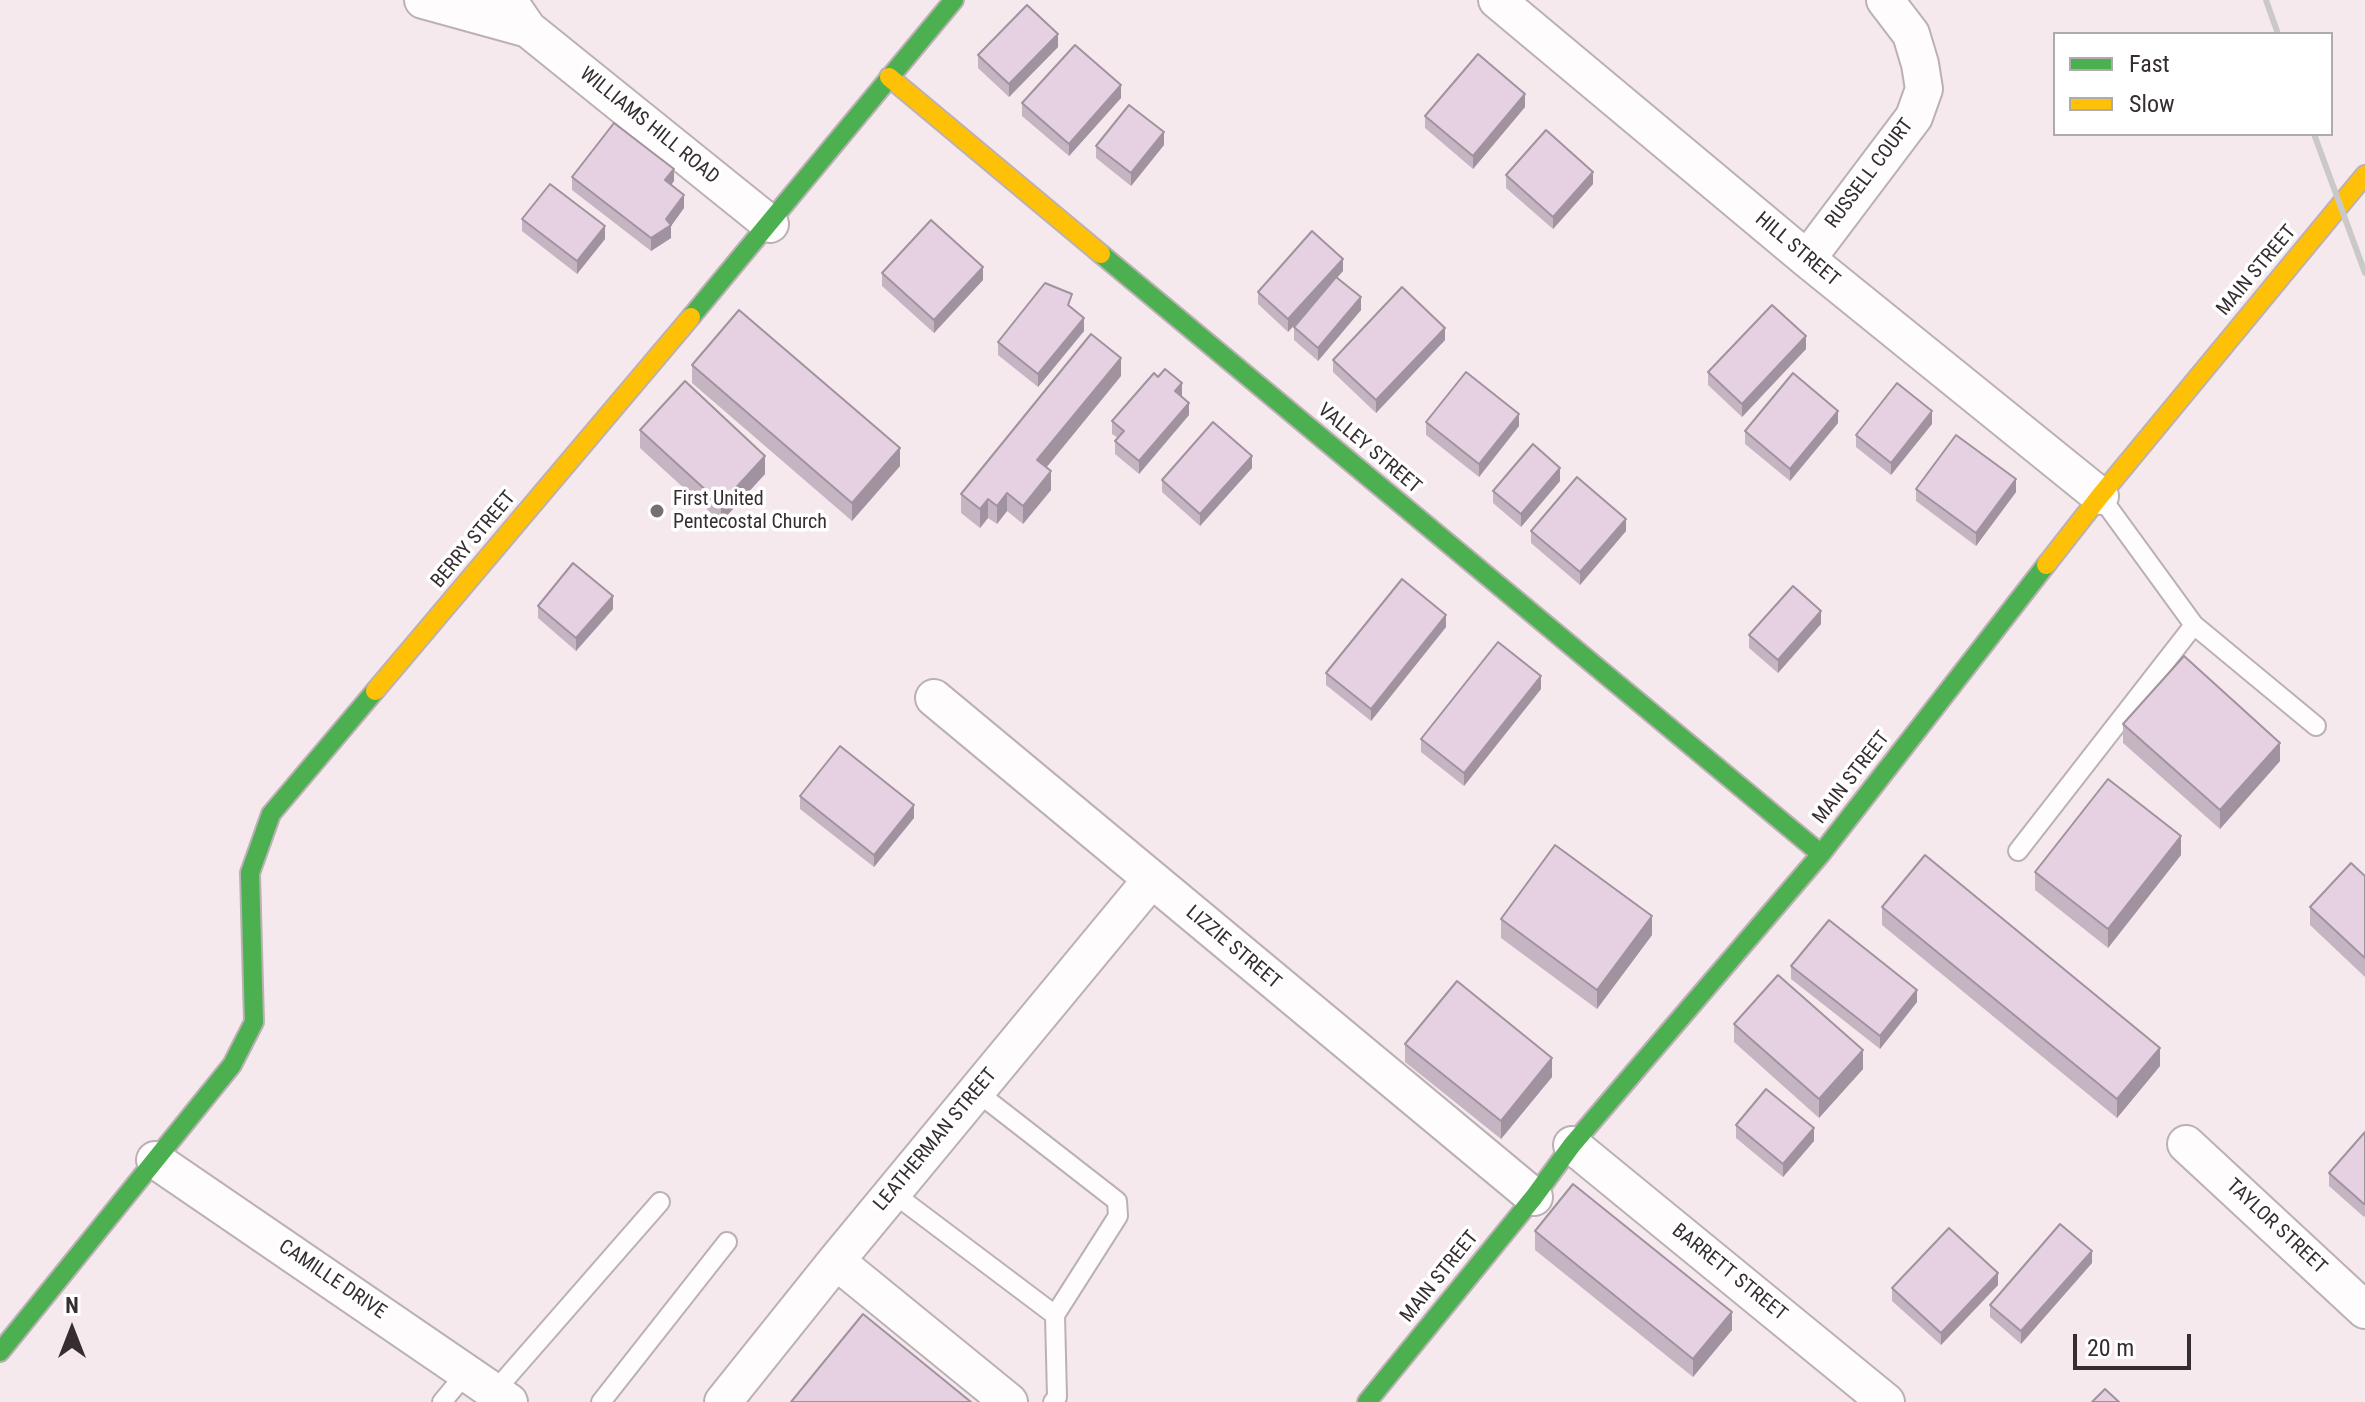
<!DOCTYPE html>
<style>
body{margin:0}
#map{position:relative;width:2365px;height:1402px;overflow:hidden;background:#f6e9ed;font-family:"Roboto Condensed",sans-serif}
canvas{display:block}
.legend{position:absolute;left:2053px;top:32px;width:280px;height:104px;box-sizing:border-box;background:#fff;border:2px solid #aeabac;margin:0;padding:10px 14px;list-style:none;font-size:24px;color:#352d30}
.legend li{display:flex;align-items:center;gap:16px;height:40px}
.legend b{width:40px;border:2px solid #aeabac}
.north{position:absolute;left:32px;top:1290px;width:80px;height:80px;-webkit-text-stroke:6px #fff;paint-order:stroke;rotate:0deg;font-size:22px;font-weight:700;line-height:32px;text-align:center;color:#352d30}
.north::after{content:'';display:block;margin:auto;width:28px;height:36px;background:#352d30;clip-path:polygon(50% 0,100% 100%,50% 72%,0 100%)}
.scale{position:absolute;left:2073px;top:1334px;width:118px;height:36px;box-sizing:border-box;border:4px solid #352d30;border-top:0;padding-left:10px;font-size:24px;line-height:28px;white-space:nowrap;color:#352d30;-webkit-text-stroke:6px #fff;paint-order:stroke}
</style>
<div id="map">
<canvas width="2365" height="1402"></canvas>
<ul class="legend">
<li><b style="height:10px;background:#4caf50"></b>Fast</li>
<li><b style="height:10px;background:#ffc107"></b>Slow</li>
</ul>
<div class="north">N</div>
<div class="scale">20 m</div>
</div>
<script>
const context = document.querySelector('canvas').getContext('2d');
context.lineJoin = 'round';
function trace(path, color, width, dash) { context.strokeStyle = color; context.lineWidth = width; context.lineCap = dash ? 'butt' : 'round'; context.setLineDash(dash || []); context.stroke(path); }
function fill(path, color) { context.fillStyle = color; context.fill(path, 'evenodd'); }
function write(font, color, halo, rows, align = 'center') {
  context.font = font + ' "Roboto Condensed",sans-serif'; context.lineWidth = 7; context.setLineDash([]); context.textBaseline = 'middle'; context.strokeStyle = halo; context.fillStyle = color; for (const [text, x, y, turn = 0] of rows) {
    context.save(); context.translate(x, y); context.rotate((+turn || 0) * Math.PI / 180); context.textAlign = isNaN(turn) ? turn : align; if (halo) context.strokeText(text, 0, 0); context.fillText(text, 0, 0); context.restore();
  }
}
const lane = new Path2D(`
 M 2194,625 L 2316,726
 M 2018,851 L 2194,625 L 2100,496
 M 893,1193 L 1055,1315 L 1118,1216 L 1117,1201 L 977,1092
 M 494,1392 L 660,1202
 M 442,1402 L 467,1372
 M 601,1402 L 727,1242
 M 1053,1402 L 1057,1397 L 1055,1315`);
const street = new Path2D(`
 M 423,0 L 528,29
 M 508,0 L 528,29 L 770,224
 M 1497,0 L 1807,259 L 2100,496
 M 1807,259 L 1914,117 L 1924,89 L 1920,64 L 1911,34 L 1885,0
 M 934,698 L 1534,1197
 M 2186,1144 L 2365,1310
 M 1572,1145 L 1886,1402
 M 155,1160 L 509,1402
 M 836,1261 L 1009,1402
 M 723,1402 L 836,1261 L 1151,880`);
const fast = new Path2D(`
 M 1101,254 L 1821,854
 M 691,317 L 954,0
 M 0,1352 L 232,1065 L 254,1022 L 250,873 L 271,814 L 375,691
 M 1367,1402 L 1534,1197 L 1572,1145 L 1821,854 L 2046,565`);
const slow = new Path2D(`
 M 889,77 L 1101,254
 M 2046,565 L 2100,496 L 2365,175
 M 375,691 L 691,317`);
trace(lane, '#bbb1b5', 22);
trace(street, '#bbb1b5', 40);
trace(fast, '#bbb1b5', 22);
trace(slow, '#bbb1b5', 22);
trace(lane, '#fefcfc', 18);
trace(street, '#fefcfc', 36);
trace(fast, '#4caf50', 18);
trace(slow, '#ffc107', 18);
trace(new Path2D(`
 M 2266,0 L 2278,34
 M 2314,134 L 2365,273`), '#cbc8c8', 6);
fill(new Path2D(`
 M 1058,47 L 1009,97 L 978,68 L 978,55 Z
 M 1121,98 L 1069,156 L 1022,116 L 1022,103 Z
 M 1525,107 L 1473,169 L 1425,128 L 1425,116 Z
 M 1164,145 L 1131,186 L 1096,158 L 1096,146 Z
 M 1506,175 L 1593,184 L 1553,229 L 1506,188 Z
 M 572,177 L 674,181 L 671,185 L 684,208 L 671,226 L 671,238 L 651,251 L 572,190 Z
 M 522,219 L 605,239 L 577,274 L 522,231 Z
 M 1343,271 L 1337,278 L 1361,310 L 1318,361 L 1294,340 L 1294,327 L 1309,309 L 1288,332 L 1258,304 L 1258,292 Z
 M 882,273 L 983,280 L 934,333 L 882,286 Z
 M 1072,308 L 1084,331 L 1038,387 L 998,355 L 998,342 Z
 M 1445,340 L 1376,413 L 1333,372 L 1333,360 Z
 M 1806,349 L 1742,417 L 1708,385 L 1708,372 Z
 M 692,365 L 900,466 L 852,521 L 692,383 Z
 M 1121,376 L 1046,467 L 1051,490 L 1023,524 L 1007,511 L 997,524 L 988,518 L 980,528 L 961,513 L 961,494 Z
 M 1182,396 L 1189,415 L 1139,474 L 1115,454 L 1115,441 L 1118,438 L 1112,434 L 1112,421 Z
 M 1426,422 L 1519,426 L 1479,477 L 1426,435 Z
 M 1838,423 L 1790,481 L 1745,444 L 1745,431 Z
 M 1932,424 L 1891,475 L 1856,447 L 1856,435 Z
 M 640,430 L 765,474 L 721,522 L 640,448 Z
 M 1252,468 L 1200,526 L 1162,492 L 1162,480 Z
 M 1560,481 L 1521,527 L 1493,503 L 1493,491 Z
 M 1916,489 L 2016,492 L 1976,546 L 1916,501 Z
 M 1531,531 L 1626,531 L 1580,585 L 1531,543 Z
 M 538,606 L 613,609 L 576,651 L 538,618 Z
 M 1821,624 L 1778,673 L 1749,648 L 1749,635 Z
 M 1446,627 L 1371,721 L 1326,685 L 1326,673 Z
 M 1541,689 L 1464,786 L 1421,752 L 1421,739 Z
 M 2123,724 L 2280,761 L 2220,829 L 2123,743 Z
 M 800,796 L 914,818 L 874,867 L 800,809 Z
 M 2181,855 L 2108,948 L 2035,890 L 2035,872 Z
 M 2365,876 L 2365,977 L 2310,925 L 2310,907 Z
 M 1882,907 L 2160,1066 L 2117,1118 L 1882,925 Z
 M 1501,919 L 1652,935 L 1597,1009 L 1501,938 Z
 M 1791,966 L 1917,1002 L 1880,1049 L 1791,979 Z
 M 1734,1024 L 1863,1069 L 1819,1118 L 1734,1042 Z
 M 1405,1044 L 1552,1077 L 1501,1139 L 1405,1062 Z
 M 1736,1125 L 1814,1141 L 1783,1177 L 1736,1138 Z
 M 2365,1132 L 2365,1216 L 2364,1217 L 2329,1186 L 2329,1173 Z
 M 1535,1231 L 1732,1330 L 1693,1377 L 1535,1250 Z
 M 2092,1263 L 2021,1344 L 1990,1317 L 1990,1305 Z
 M 1998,1285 L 1941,1345 L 1892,1301 L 1892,1288 Z`), '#c5b4c2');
fill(new Path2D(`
 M 1058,34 L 1058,47 L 1009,97 L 1009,84 Z
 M 1121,85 L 1121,98 L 1069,156 L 1069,144 Z
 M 1525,94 L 1525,107 L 1473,169 L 1473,156 Z
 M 1164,132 L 1164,145 L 1131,186 L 1131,173 Z
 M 674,169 L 674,181 L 665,193 L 665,180 Z
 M 1593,172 L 1593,184 L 1553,229 L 1553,217 Z
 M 684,195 L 684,208 L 671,226 L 671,238 L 651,251 L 651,238 Z
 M 605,226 L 605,239 L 577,274 L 577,261 Z
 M 1343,259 L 1343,271 L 1288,332 L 1288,319 Z
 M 983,267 L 983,280 L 934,333 L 934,320 Z
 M 1361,297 L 1361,310 L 1318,361 L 1318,348 Z
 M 1084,318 L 1084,331 L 1038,387 L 1038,374 Z
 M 1445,328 L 1445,340 L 1376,413 L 1376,400 Z
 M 1806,336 L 1806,349 L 1742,417 L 1742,404 Z
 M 1121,358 L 1121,376 L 1037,479 L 1037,460 Z
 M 1182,383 L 1182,396 L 1175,404 L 1175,391 Z
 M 1189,403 L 1189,415 L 1139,474 L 1139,461 Z
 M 1838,411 L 1838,423 L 1790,481 L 1790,469 Z
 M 1932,411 L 1932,424 L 1891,475 L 1891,463 Z
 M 1519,414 L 1519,426 L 1479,477 L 1479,464 Z
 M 900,448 L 900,466 L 852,521 L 852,503 Z
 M 765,456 L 765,474 L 721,522 L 721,504 Z
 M 1252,456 L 1252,468 L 1200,526 L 1200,514 Z
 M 1560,468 L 1560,481 L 1521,527 L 1521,514 Z
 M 1051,471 L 1051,490 L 1023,524 L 1023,506 Z
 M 2016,479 L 2016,492 L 1976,546 L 1976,533 Z
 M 1007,493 L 1007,511 L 997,524 L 997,506 Z
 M 988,499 L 988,518 L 980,528 L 980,509 Z
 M 1626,519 L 1626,531 L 1580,585 L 1580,572 Z
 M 613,596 L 613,609 L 576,651 L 576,638 Z
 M 1821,611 L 1821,624 L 1778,673 L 1778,660 Z
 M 1446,615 L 1446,627 L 1371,721 L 1371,709 Z
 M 1541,676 L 1541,689 L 1464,786 L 1464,773 Z
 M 2280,743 L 2280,761 L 2220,829 L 2220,810 Z
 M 914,805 L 914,818 L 874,867 L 874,855 Z
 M 2181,836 L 2181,855 L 2108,948 L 2108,929 Z
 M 1652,916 L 1652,935 L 1597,1009 L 1597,990 Z
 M 1917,990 L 1917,1002 L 1880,1049 L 1880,1036 Z
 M 2160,1048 L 2160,1066 L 2117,1118 L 2117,1099 Z
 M 1863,1050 L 1863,1069 L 1819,1118 L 1819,1099 Z
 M 1552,1058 L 1552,1077 L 1501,1139 L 1501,1121 Z
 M 1814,1128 L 1814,1141 L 1783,1177 L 1783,1164 Z
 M 2092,1251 L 2092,1263 L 2021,1344 L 2021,1331 Z
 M 1998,1273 L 1998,1285 L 1941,1345 L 1941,1333 Z
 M 1732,1312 L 1732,1330 L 1693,1377 L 1693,1359 Z`), '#a0929e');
const building = new Path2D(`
 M 1027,5 L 1058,34 L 1009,84 L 978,55 Z
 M 1075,45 L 1121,85 L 1069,144 L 1022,103 Z
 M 1478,54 L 1525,94 L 1473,156 L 1425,116 Z
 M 1129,105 L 1164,132 L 1131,173 L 1096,146 Z
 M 614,123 L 674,169 L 665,180 L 684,195 L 666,219 L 671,225 L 651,238 L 572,177 Z
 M 1546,130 L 1593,172 L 1553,217 L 1506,175 Z
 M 550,184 L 605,226 L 577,261 L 522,219 Z
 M 931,220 L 983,267 L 934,320 L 882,273 Z
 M 1312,231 L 1343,259 L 1288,319 L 1258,292 Z
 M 1336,277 L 1361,297 L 1318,348 L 1294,327 Z
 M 1045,283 L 1072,294 L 1068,305 L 1084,318 L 1038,374 L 998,342 Z
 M 1402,287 L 1445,328 L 1376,400 L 1333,360 Z
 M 1772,305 L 1806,336 L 1742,404 L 1708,372 Z
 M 739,310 L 900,448 L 852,503 L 692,365 Z
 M 1091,334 L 1121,358 L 1037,460 L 1051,471 L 1023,506 L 1007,493 L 997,506 L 988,499 L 980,509 L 961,494 Z
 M 1165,369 L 1182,383 L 1175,391 L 1189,403 L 1139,461 L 1115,441 L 1124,431 L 1112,421 L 1154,373 L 1158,377 Z
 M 1466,372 L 1519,414 L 1479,464 L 1426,422 Z
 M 1793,373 L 1838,411 L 1790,469 L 1745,431 Z
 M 685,381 L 765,456 L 721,504 L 640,430 Z
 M 1897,383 L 1932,411 L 1891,463 L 1856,435 Z
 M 1213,422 L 1252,456 L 1200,514 L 1162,480 Z
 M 1956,435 L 2016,479 L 1976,533 L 1916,489 Z
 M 1533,444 L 1560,468 L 1521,514 L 1493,491 Z
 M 1577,477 L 1626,519 L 1580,572 L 1531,531 Z
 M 573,563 L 613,596 L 576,638 L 538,606 Z
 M 1402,579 L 1446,615 L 1371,709 L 1326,673 Z
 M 1793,586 L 1821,611 L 1778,660 L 1749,635 Z
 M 1498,642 L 1541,676 L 1464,773 L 1421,739 Z
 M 2184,656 L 2280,743 L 2220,810 L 2123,724 Z
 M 840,746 L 914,805 L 874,855 L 800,796 Z
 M 2108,779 L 2181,836 L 2108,929 L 2035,872 Z
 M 1555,845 L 1652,916 L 1597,990 L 1501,919 Z
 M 1925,855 L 2160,1048 L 2117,1099 L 1882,907 Z
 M 2351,863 L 2365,876 L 2365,958 L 2310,907 Z
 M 1829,920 L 1917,990 L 1880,1036 L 1791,966 Z
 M 1778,975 L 1863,1050 L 1819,1099 L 1734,1024 Z
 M 1457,981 L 1552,1058 L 1501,1121 L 1405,1044 Z
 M 1766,1089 L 1814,1128 L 1783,1164 L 1736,1125 Z
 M 2365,1132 L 2365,1203 L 2364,1204 L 2329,1173 Z
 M 1573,1184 L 1732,1312 L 1693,1359 L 1535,1231 Z
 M 2060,1224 L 2092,1251 L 2021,1331 L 1990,1305 Z
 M 1949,1228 L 1998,1273 L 1941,1333 L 1892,1288 Z
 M 863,1314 L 971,1402 L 791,1402 Z
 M 2105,1389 L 2119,1402 L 2092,1402 Z`);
fill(building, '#e5d1e1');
trace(building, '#a0929e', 2);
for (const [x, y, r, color] of [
 [657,511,8,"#796f72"]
]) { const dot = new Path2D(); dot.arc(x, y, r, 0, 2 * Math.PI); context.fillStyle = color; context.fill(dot); trace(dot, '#fff', 3); }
write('20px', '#352d30', '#fff', [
 ["WILLIAMS HILL ROAD",649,126,39],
 ["RUSSELL COURT",1870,174,-53],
 ["HILL STREET",1797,250,40],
 ["MAIN STREET",2257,271,-50],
 ["VALLEY STREET",1369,449,40],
 ["BERRY STREET",474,540,-50],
 ["MAIN STREET",1852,778,-52],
 ["LIZZIE STREET",1233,948,40],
 ["LEATHERMAN STREET",936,1140,-50],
 ["TAYLOR STREET",2276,1227,43],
 ["BARRETT STREET",1729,1273,39],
 ["MAIN STREET",1440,1277,-51],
 ["CAMILLE DRIVE",332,1280,34]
]);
write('20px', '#352d30', '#fff', [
 ["First United",673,500],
 ["Pentecostal Church",673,523]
], 'left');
</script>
